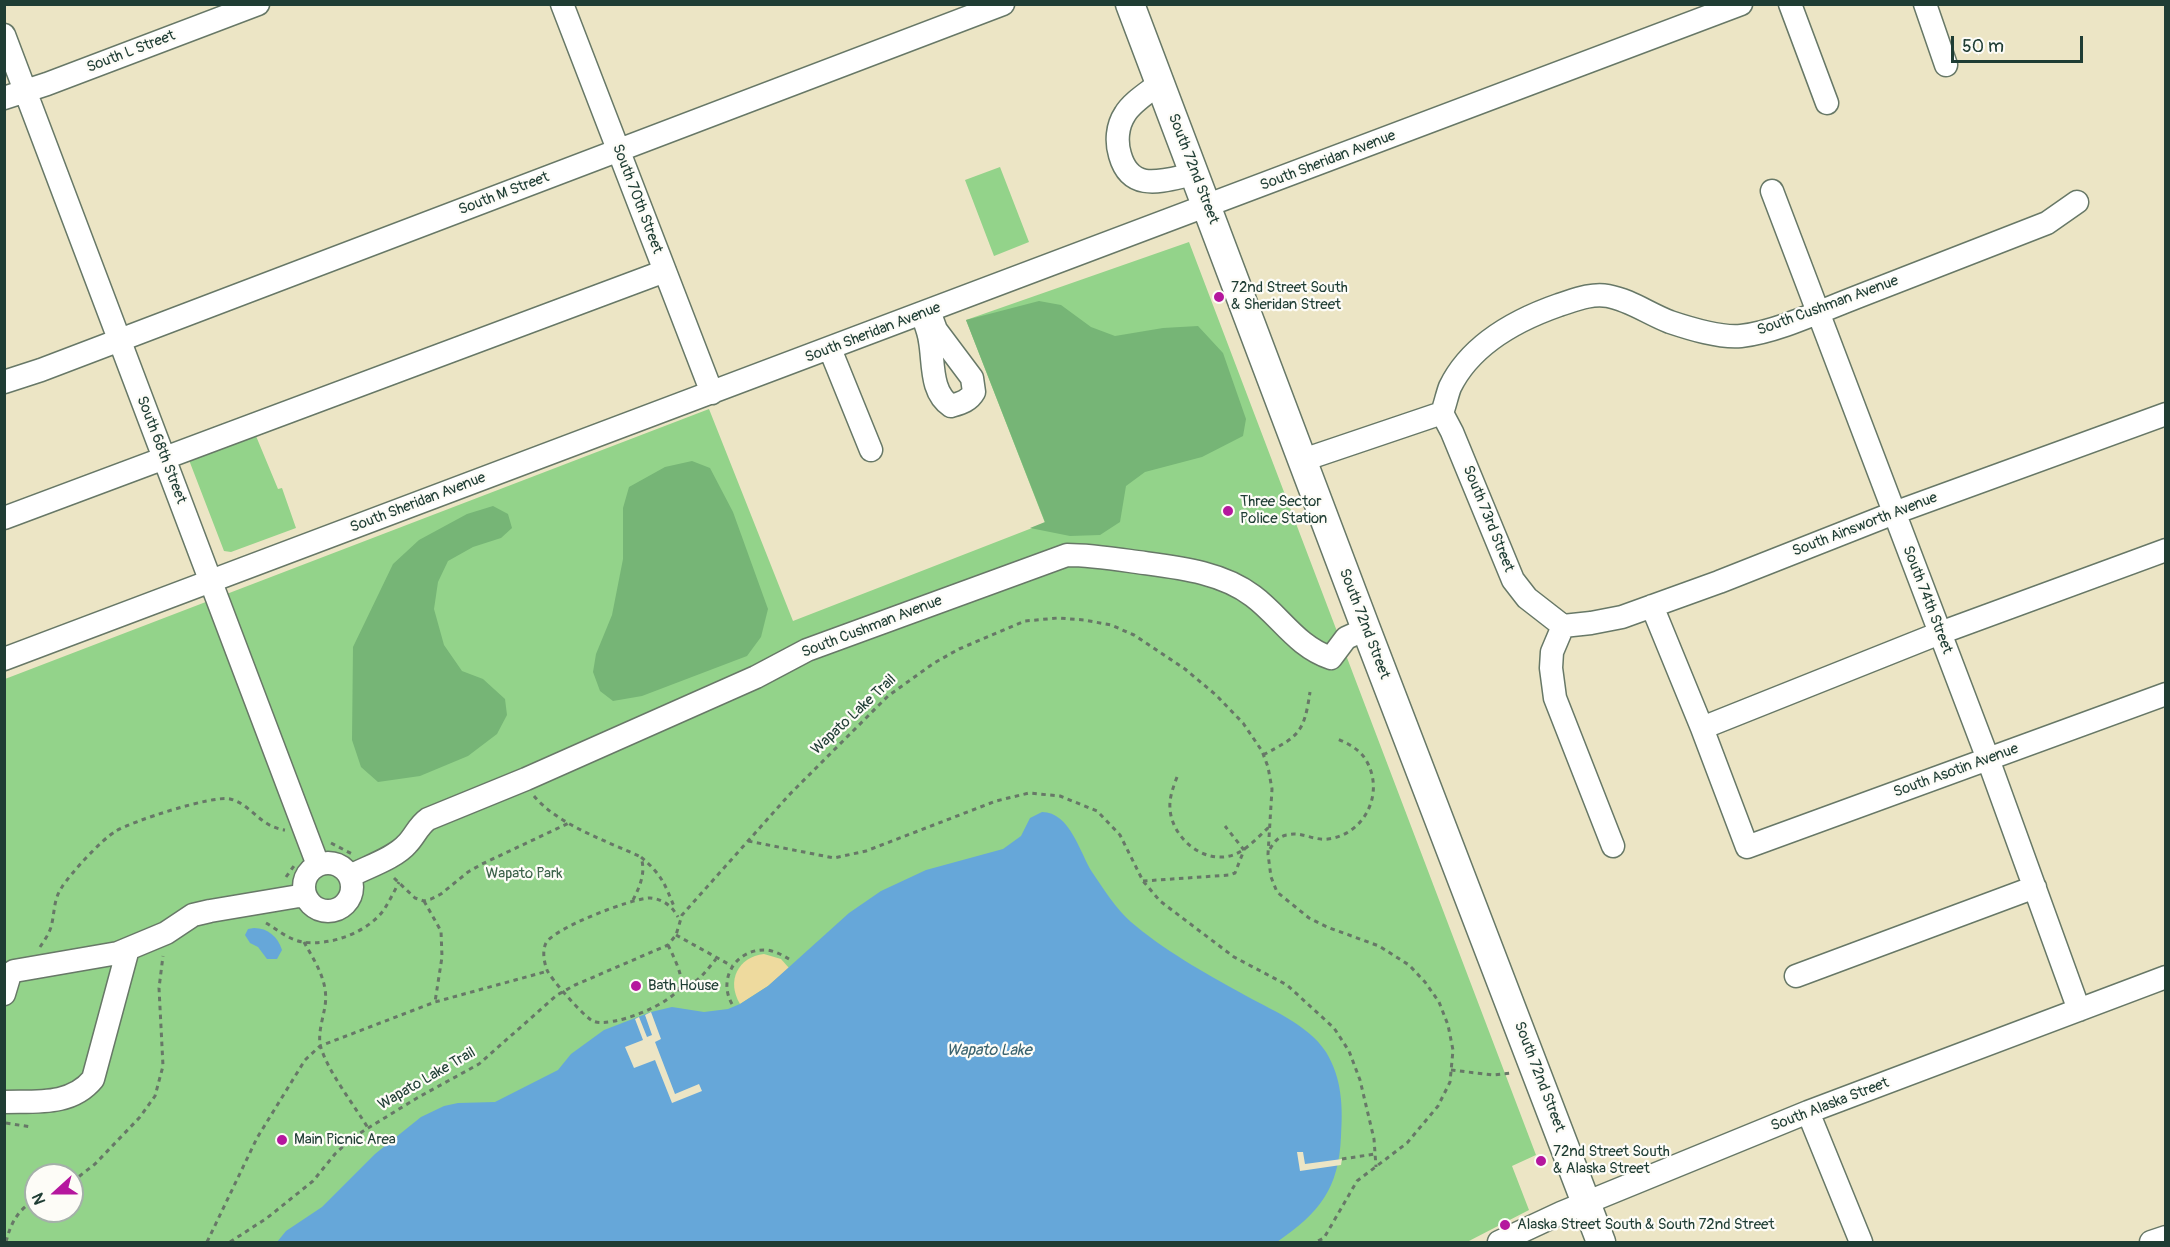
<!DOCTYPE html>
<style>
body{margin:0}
#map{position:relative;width:2170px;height:1247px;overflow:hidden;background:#ece5c5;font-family:Pangolin,sans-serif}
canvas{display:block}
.frame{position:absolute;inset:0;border:6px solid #1f3d34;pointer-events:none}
.north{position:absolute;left:24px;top:1163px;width:60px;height:60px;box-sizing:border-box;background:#fdfcf7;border:2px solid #a4b0a9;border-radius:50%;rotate:249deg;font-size:16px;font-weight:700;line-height:24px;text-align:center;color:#1f3d34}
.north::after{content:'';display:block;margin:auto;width:21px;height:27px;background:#b5179e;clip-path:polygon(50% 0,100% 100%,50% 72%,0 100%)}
.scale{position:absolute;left:1951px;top:36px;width:132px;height:27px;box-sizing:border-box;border:3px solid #1f3d34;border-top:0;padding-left:8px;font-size:18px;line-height:21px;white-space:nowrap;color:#1f3d34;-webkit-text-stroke:4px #fdfcf7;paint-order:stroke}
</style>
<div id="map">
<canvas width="2170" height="1247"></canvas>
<div class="frame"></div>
<div class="north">N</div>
<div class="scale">50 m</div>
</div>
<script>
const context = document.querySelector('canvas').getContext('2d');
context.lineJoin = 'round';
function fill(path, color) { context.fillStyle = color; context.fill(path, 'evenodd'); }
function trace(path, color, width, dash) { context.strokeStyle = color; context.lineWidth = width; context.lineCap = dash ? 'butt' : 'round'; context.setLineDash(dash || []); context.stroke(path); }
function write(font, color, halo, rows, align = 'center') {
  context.font = font + ' Pangolin,sans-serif'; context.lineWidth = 4.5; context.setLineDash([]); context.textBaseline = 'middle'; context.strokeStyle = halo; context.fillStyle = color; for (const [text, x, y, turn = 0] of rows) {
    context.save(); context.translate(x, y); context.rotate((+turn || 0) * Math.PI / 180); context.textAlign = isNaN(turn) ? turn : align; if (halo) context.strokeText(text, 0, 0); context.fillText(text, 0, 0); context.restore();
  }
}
fill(new Path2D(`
 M 1000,167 L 1029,242 L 994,256 L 965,180 Z
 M 1189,242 L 1536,1155 L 1512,1166 L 1529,1210 L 1467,1242 L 5,1242 L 5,679 L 709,409 L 793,621 L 1045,523 L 966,320 ZM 36,1175 L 72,1175 L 72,1211 L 36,1211 Z
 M 256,436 L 278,489 L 282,488 L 296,528 L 231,552 L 224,551 L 189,460 Z`), '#93d38a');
fill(new Path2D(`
 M 1039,301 L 1061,305 L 1091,327 L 1115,336 L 1163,328 L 1198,326 L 1223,353 L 1246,419 L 1243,436 L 1202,457 L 1145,472 L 1126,486 L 1120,522 L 1100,535 L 1070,536 L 1030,528 L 1045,522 L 966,320 Z
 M 692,461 L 710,468 L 733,512 L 768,609 L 761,637 L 747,656 L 642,696 L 613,701 L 600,691 L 593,672 L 596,654 L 612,615 L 623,559 L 623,508 L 629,487 L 665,467 Z
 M 493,506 L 508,514 L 512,528 L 501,538 L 473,547 L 448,561 L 438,582 L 434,609 L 444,645 L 462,671 L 483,679 L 505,699 L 507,715 L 497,734 L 468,756 L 420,776 L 378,782 L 361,767 L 352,740 L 353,647 L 393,564 L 419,540 L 467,514 Z`), '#76b576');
fill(new Path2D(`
 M 764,954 L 781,959 L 789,968 L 768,986 L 740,1004 C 726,981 738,957 764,954 Z`), '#eeda9e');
fill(new Path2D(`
 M 1042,812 C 1070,812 1080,853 1092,872 C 1103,888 1116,909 1131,922 C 1161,948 1206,974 1241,993 C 1269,1009 1308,1024 1326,1052 C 1342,1078 1343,1107 1341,1136 C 1339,1189 1319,1213 1277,1242 L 277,1242 L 286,1231 L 322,1207 L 375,1154 L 421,1117 L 444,1106 L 458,1103 L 495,1102 L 558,1070 L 571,1054 L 604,1030 L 651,1012 L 672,1007 L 704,1012 L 728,1009 L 740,1004 L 768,986 L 849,913 L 881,891 L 926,870 L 1003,849 L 1021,836 L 1030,818 Z
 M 254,928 C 268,928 278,937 282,950 L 277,959 L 267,959 L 258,947 L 250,943 L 245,935 L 248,929 Z`), '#66a7d9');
fill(new Path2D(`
 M 651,1012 L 661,1039 L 655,1042 L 675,1094 L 699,1084 L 702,1091 L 672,1103 L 655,1060 L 634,1068 L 625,1047 L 643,1040 L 635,1019 L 639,1017 L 647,1037 L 652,1035 L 645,1015 Z
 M 1297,1152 L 1303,1152 L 1305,1164 L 1342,1159 L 1341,1165 L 1300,1171 Z`), '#ece5c5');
const minor = new Path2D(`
 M 562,4 L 712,393
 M 1790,4 L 1827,103
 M 1925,4 L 1946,65
 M 4,35 L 318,865
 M 1160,83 C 1149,92 1132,102 1125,114 C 1117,126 1116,142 1120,155 C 1131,194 1164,180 1194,174
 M 4,98 L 47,84 L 258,4
 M 1772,191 L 1988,759 L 2079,1010
 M 922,314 C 925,323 929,332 930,341 C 934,363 930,392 951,406 C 961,403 969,401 974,392 L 972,378 L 936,330 L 929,311
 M 830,349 L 871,450
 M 4,382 L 41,370 L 1003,4
 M 1442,413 C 1445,405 1447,395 1450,387 C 1471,344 1516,320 1559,305 C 1575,300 1591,293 1608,296 C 1630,300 1649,314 1670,322 C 1691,329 1720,338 1741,336 C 1777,332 1823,310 1857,297 C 1920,272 1984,248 2047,223 L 2077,202
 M 1442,413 L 1452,432 L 1513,580 L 1527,598 L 1563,626
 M 1303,460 L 1442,413
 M 4,518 L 665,271
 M 1652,606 L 1702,728 L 1747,847 L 2166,694
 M 1563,626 L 1591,623 L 1622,617 L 1719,582 L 1894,513 L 2166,414
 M 1563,626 L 1552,652 L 1551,668 L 1555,698 L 1613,846
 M 4,659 L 1741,4
 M 1702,728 L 1940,633 L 2166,550
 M304 887a24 24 0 1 1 48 0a24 24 0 1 1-48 0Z
 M 350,876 C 367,867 395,858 407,844 C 415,836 418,826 428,819 L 526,779 L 756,677 L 807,650 L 1067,555 C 1088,555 1109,558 1130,561 C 1171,567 1219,570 1253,596 C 1280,616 1297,647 1331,658 L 1346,638 L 1366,629
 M 1796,976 L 2035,887
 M 4,994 L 10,974 L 14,971 L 118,953 L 166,933 L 193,915 L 210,911 L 305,895
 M 4,1102 C 36,1101 71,1106 93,1079 L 128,949
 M 1808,1112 L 1861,1242
 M 1499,1242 L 1561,1213 L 1808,1112 L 2166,977
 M 2151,1242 L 2166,1237`);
const major = new Path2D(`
 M 1130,4 L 1366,629 L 1601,1242`);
trace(minor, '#677867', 25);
trace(major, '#677867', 31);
trace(new Path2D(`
 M 1263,755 C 1299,736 1304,733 1310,692
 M 1177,777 C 1173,788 1169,798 1170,809 C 1172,838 1204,865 1233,855 C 1247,850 1259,836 1270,826
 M 534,796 C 558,825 607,841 641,857
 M 748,841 L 834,858 L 866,851 L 996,801 L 1029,793 L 1060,796 L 1097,811 L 1120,835 L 1143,881 L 1160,901 L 1234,957 L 1287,985 L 1334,1028 L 1349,1051 L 1360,1080 L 1374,1139 L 1376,1167
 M 331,843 L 352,854
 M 1270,849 C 1274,842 1279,836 1287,835 C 1301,831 1314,841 1328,839 C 1362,835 1383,798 1369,766 C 1363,751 1350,744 1335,738
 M 286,877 L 296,863
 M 394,878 L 415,898 L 424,901 L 431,899 L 441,894 L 468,872 L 482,864 L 569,823
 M 1143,881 L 1230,875 L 1235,873 L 1244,850 L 1225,826
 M 633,900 C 640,886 646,873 641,857 C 662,875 665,884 675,909
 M 424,901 L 441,931 L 442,957 L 435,1002
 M 266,923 C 278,930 289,940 303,942 C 330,946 366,933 383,911 C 389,902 394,892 399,882
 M 676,935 L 732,966
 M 304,942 C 315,962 329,982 325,1006 C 323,1019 317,1035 321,1048 C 329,1073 354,1105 368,1128
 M 668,945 C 672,953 683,975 681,984 C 677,1003 610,1029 593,1021 C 585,1018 550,978 547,970 C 544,962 542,951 546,943 C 554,928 632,898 650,898 C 663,899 672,906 678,917
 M 40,947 C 44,941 49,934 51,927 C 55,913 53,900 62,887 C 71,873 102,839 116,831 C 133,821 212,795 230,799 C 251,804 260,827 285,830
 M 679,988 C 696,986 706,971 716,959
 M 732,1004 C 717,978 737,948 767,950 C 775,951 782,955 789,959
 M 1451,1070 L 1493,1075 L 1512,1073
 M 6,1123 L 31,1127
 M 1342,1159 L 1375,1154
 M 72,1182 L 95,1164 L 140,1117 L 155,1096 L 163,1066 L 159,988 L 163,956
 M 6,1242 C 11,1222 18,1210 36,1199
 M 207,1242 L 257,1138 L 305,1060 L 320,1046 L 435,1002 L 548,971
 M 230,1242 L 267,1218 L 313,1181 L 335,1154 L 352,1138 L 417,1098 L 479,1064 L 557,995 L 575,985 L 668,945 L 676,935 L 682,915 L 789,795 L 888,696 L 934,663 L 959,649 L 1025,621 L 1058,618 L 1084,620 L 1111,625 L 1134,635 L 1185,669 L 1216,695 L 1243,723 L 1262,751 L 1268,767 L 1272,789 L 1268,854 L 1271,877 L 1277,892 L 1309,918 L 1327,927 L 1379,946 L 1409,965 L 1425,982 L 1439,1002 L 1448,1025 L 1453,1050 L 1450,1082 L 1438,1106 L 1407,1143 L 1357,1181 L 1324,1238 L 1316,1242`), '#677867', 3, [4.5, 4.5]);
trace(minor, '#fff', 22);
trace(major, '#fff', 28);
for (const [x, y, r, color] of [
 [1219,297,6,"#b5179e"],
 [1228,511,6,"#b5179e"],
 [636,986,6,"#b5179e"],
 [282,1140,6,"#b5179e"],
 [1541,1161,6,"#b5179e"],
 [1505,1225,6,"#b5179e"]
]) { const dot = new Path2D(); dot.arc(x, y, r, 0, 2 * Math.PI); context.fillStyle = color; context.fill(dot); trace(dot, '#fdfcf7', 2); }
write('15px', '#1f3d34', '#fdfcf7', [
 ["South L Street",131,52,-21],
 ["South Sheridan Avenue",1328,161,-21],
 ["South 72nd Street",1193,169,69],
 ["South M Street",504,194,-21],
 ["South 70th Street",637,199,69],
 ["South Cushman Avenue",1828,306,-20],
 ["South Sheridan Avenue",873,333,-21],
 ["South 68th Street",161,450,69],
 ["South Sheridan Avenue",418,503,-21],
 ["South 73rd Street",1488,519,68],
 ["South Ainsworth Avenue",1865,525,-21],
 ["South 74th Street",1927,600,69],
 ["South 72nd Street",1364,624,69],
 ["South Cushman Avenue",872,627,-21],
 ["Wapato Lake Trail",854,715,-43],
 ["South Asotin Avenue",1956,771,-20],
 ["South 72nd Street",1539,1077,69],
 ["Wapato Lake Trail",427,1079,-30],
 ["South Alaska Street",1830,1105,-21]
]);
write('15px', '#1f3d34', '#fdfcf7', [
 ["72nd Street South",1231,288],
 ["& Sheridan Street",1231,305],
 ["Three Sector",1240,502],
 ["Police Station",1240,519],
 ["Bath House",648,986],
 ["Main Picnic Area",294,1140],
 ["72nd Street South",1553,1152],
 ["& Alaska Street",1553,1169],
 ["Alaska Street South & South 72nd Street",1517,1225]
], 'left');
write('15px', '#3c624a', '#fdfcf7', [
 ["Wapato Park",524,874]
]);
write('italic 16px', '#38626e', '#fdfcf7', [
 ["Wapato Lake",989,1051]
]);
</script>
